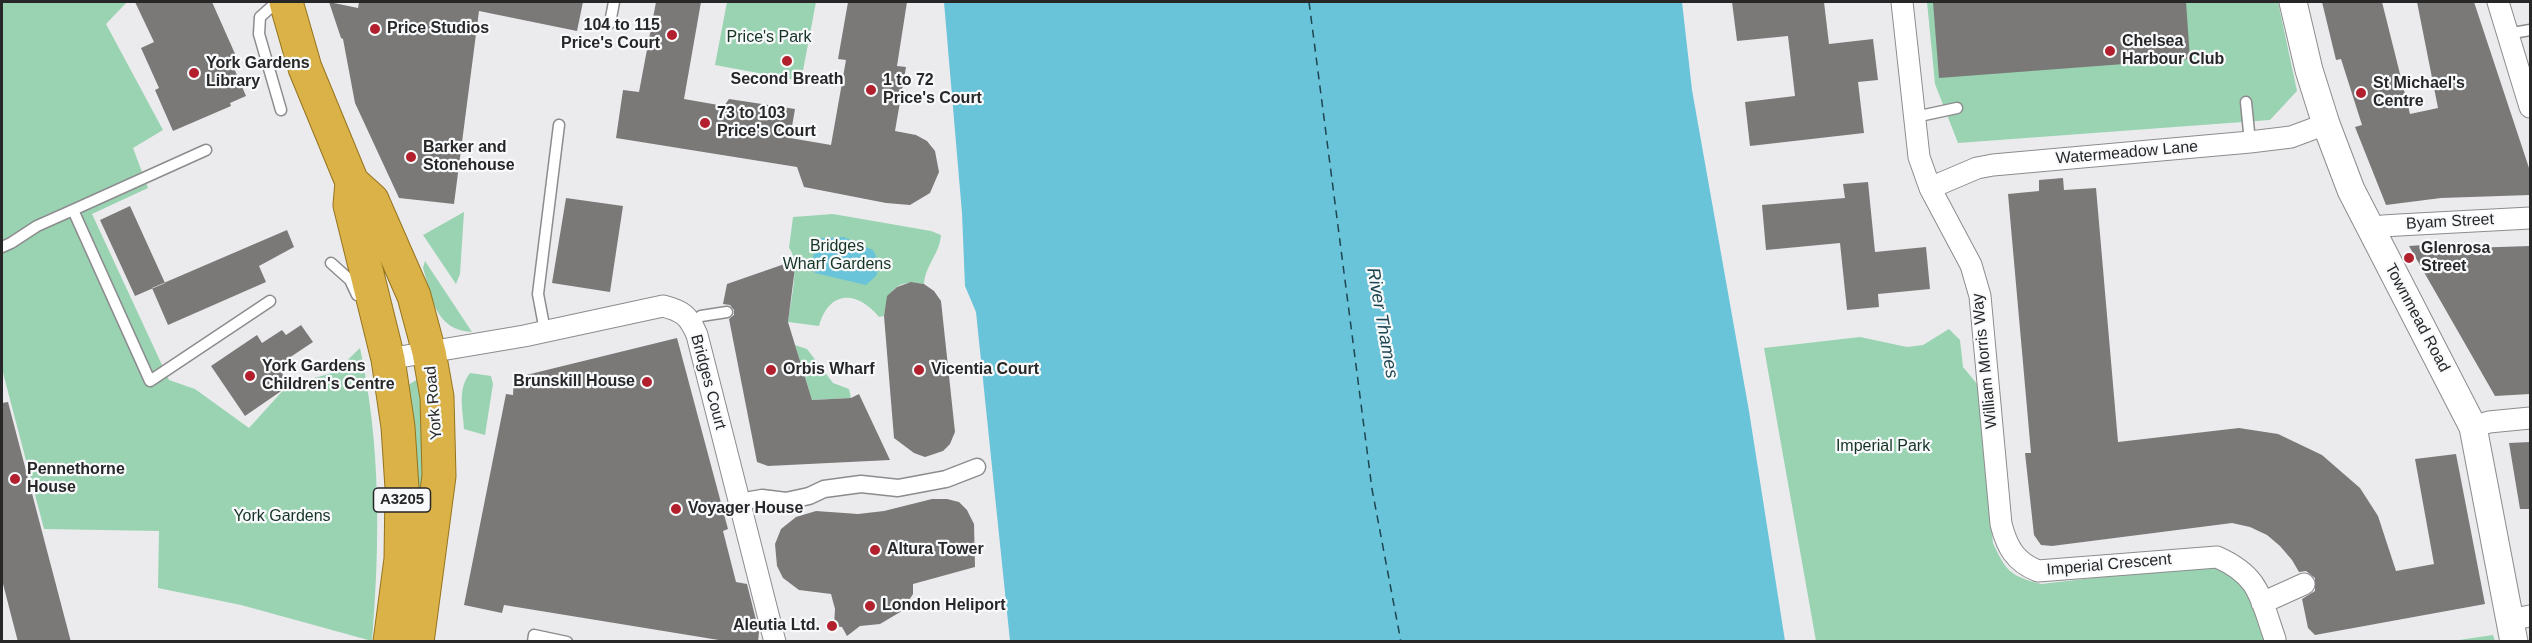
<!DOCTYPE html>
<style>
body{margin:0}
#map{position:relative;width:2532px;height:643px;overflow:hidden;background:#ebebee;font-family:Arial,sans-serif}
canvas{display:block}
.frame{position:absolute;inset:0;border:3px solid #272728;pointer-events:none}
</style>
<div id="map">
<canvas width="2532" height="643"></canvas>
<div class="frame"></div>
</div>
<script>
const context = document.querySelector('canvas').getContext('2d');
context.lineJoin = 'round';
function fill(path, color) { context.fillStyle = color; context.fill(path, 'evenodd'); }
function trace(path, color, width, dash) { context.strokeStyle = color; context.lineWidth = width; context.lineCap = dash ? 'butt' : 'round'; context.setLineDash(dash || []); context.stroke(path); }
function write(font, color, halo, rows, align = 'center') {
  context.font = font + ' Arial,sans-serif'; context.lineWidth = 4.5; context.setLineDash([]); context.textBaseline = 'middle'; context.strokeStyle = halo; context.fillStyle = color; for (const [text, x, y, turn = 0] of rows) {
    context.save(); context.translate(x, y); context.rotate((+turn || 0) * Math.PI / 180); context.textAlign = isNaN(turn) ? turn : align; if (halo) context.strokeText(text, 0, 0); context.fillText(text, 0, 0); context.restore();
  }
}
fill(new Path2D(`
 M 2,2 L 127,2 L 106,24 L 163,130 L 133,148 L 148,188 L 92,214 L 169,380 L 195,389 L 249,428 L 287,386 L 335,372 L 360,348 C 381,446 380,542 372,641 L 241,605 L 158,588 L 159,531 L 44,529 L 2,369 Z
 M 727,2 L 816,2 L 801,81 L 715,65 Z
 M 1927,2 L 2278,2 L 2297,91 L 2270,120 L 1958,143 L 1935,84 Z
 M 464,212 L 460,274 L 456,284 L 423,235 Z
 M 833,214 L 931,231 L 941,235 C 940,253 925,266 924,284 C 896,279 888,290 884,316 L 879,317 C 857,290 829,290 819,326 L 788,322 C 790,304 801,261 789,248 L 793,217 Z
 M 425,261 L 472,332 C 435,330 432,298 423,268 Z
 M 1949,329 L 1960,340 L 1963,367 L 1978,385 L 1993,543 C 2006,572 2011,576 2041,584 L 2207,565 L 2226,568 L 2248,592 L 2267,641 L 1816,641 L 1764,348 L 1860,337 L 1907,347 L 1923,345 Z
 M 795,345 L 807,349 L 833,383 L 849,389 L 851,398 L 812,400 Z
 M 470,373 L 491,376 L 493,384 L 485,435 L 464,429 C 463,409 457,390 470,373 Z
 M 418,379 L 425,446 L 425,499 L 414,522 L 408,385 Z
 M 2493,635 L 2495,641 L 2452,641 Z`), '#9ad3b2');
fill(new Path2D(`
 M 944,2 L 1682,2 L 1692,90 L 1749,411 L 1785,641 L 1010,641 L 976,312 L 965,286 L 962,213 Z
 M 844,237 L 873,250 L 880,264 L 876,276 L 866,285 L 815,273 C 811,259 813,250 821,238 Z`), '#69c3d9');
trace(new Path2D(`
 M 1309,2 L 1372,489 L 1401,642`), '#1d4650', 1.5, [8, 6]);
fill(new Path2D(`
 M 135,2 L 212,2 L 236,56 L 230,59 L 246,96 L 230,103 L 231,106 L 173,131 L 155,90 L 159,88 L 141,48 L 154,42 Z
 M 329,2 L 358,8 L 359,2 L 583,2 L 577,31 L 479,11 L 454,204 L 399,198 L 355,103 L 343,39 L 341,38 Z
 M 656,2 L 701,2 L 684,99 L 724,106 L 729,99 L 795,109 L 790,138 L 831,145 L 846,60 L 838,59 L 848,2 L 907,2 L 897,66 L 906,67 L 895,131 L 916,135 L 927,141 L 935,151 L 939,172 L 930,193 L 910,205 L 886,203 L 804,187 L 797,167 L 616,138 L 623,90 L 639,92 Z
 M 1732,2 L 1824,2 L 1829,44 L 1873,39 L 1878,80 L 1858,82 L 1864,133 L 1750,146 L 1745,102 L 1795,96 L 1788,36 L 1737,41 Z
 M 1933,2 L 2186,2 L 2190,59 L 1939,78 Z
 M 2322,2 L 2382,2 L 2410,114 L 2438,108 L 2417,2 L 2474,2 L 2530,171 L 2530,195 L 2441,198 L 2386,205 L 2355,127 L 2362,125 L 2341,59 L 2336,60 Z
 M 2063,178 L 2064,190 L 2096,188 L 2118,442 L 2239,428 L 2278,434 L 2322,455 L 2360,488 L 2378,516 L 2396,571 L 2434,564 L 2415,459 L 2456,454 L 2485,604 L 2315,635 L 2308,628 L 2302,599 L 2315,591 L 2315,578 L 2306,571 L 2299,572 L 2292,560 L 2280,546 L 2267,535 L 2250,527 L 2232,523 L 2052,546 L 2041,545 L 2034,535 L 2025,453 L 2031,453 L 2008,194 L 2039,191 L 2039,180 Z
 M 1868,182 L 1875,252 L 1926,247 L 1930,289 L 1878,294 L 1879,307 L 1847,310 L 1840,243 L 1766,250 L 1762,205 L 1845,198 L 1843,184 Z
 M 566,198 L 623,206 L 610,292 L 552,283 Z
 M 130,206 L 165,283 L 135,296 L 100,220 Z
 M 287,230 L 294,247 L 259,266 L 266,282 L 168,325 L 152,288 Z
 M 2465,242 L 2468,248 L 2530,246 L 2530,394 L 2495,396 L 2409,246 Z
 M 796,260 L 788,322 L 812,400 L 851,398 L 859,394 L 890,460 L 768,466 L 757,462 L 729,319 L 734,315 L 734,310 L 730,305 L 723,304 L 727,284 Z
 M 911,282 L 924,284 L 934,291 L 941,301 L 955,432 L 950,444 L 943,451 L 925,457 L 914,453 L 894,438 L 884,316 L 887,296 L 897,287 Z
 M 301,325 L 313,342 L 277,366 L 290,385 L 245,416 L 211,366 L 257,335 L 262,343 L 282,330 L 286,335 Z
 M 677,338 L 728,529 L 723,531 L 736,582 L 747,584 L 759,632 L 758,642 L 731,642 L 504,605 L 502,613 L 464,605 L 506,394 L 513,395 L 514,378 Z
 M 8,402 L 71,642 L 18,642 L 2,580 L 2,403 Z
 M 2530,442 L 2530,509 L 2520,509 L 2509,443 Z
 M 932,499 L 947,499 L 959,502 L 967,510 L 974,524 L 975,567 L 913,584 L 913,594 L 902,611 L 880,624 L 860,626 L 847,636 L 842,627 L 834,626 L 835,609 L 831,594 L 799,590 L 783,578 L 777,566 L 775,544 L 781,529 L 796,517 L 816,511 L 858,514 L 884,511 Z`), '#7b7978');
const service = new Path2D(`
 M 277,2 L 260,17 L 259,34 L 281,110
 M 610,23 L 614,2
 M 2507,34 L 2530,30
 M 2246,102 L 2250,142
 M 1915,117 L 1957,108
 M 73,210 L 206,150
 M 2,247 L 11,243 L 37,226 L 73,210 L 150,381 L 270,301
 M 331,263 L 350,280 L 357,295
 M 692,323 L 701,316 L 727,312
 M 545,331 L 538,294 L 559,125
 M 533,642 L 534,635 L 567,642`);
const pedestrian = new Path2D(`
 M 739,502 L 762,498 L 786,501 L 809,496 L 824,489 L 861,484 L 898,488 L 946,479 L 977,467`);
const minor = new Path2D(`
 M 1902,2 L 1919,157 L 1930,188 L 1971,265 L 1980,296 L 2001,524 C 2007,547 2015,562 2038,571 L 2217,557 C 2260,576 2260,597 2275,639
 M 2498,2 L 2530,107
 M 1930,188 L 1977,168 L 1993,165 L 2250,142 L 2291,137 L 2326,124
 M 2371,231 L 2383,226 L 2399,225 L 2530,218
 M 388,359 L 524,336 L 663,306 C 683,311 689,316 697,335 L 775,642
 M 2473,427 L 2489,422 L 2530,418
 M 2262,603 L 2304,584
 M 2509,620 L 2530,616`);
const tertiary = new Path2D(`
 M 2293,2 L 2309,70 L 2326,124 L 2351,190 L 2473,427 L 2514,642`);
const trunk = new Path2D(`
 M 286,2 L 305,68 L 352,182 L 350,205 L 388,359 L 398,427 L 402,488 L 401,559 L 390,642
 M 352,182 L 372,200 L 414,296 L 429,352 L 437,397 L 439,476 L 417,642`);
trace(service, '#8c8c8f', 13);
trace(pedestrian, '#8c8c8f', 19);
trace(minor, '#8c8c8f', 23);
trace(tertiary, '#8c8c8f', 29);
trace(trunk, '#96741e', 35);
trace(service, '#fff', 10);
trace(pedestrian, '#fff', 16);
trace(minor, '#fff', 21);
trace(tertiary, '#fff', 27);
trace(trunk, '#dab247', 33);
for (const [x, y, r, color] of [
 [375,29,6,"#b2202d"],
 [672,35,6,"#b2202d"],
 [2110,51,6,"#b2202d"],
 [787,61,6,"#b2202d"],
 [194,73,6,"#b2202d"],
 [871,90,6,"#b2202d"],
 [2361,93,6,"#b2202d"],
 [705,123,6,"#b2202d"],
 [411,157,6,"#b2202d"],
 [2409,258,6,"#b2202d"],
 [771,370,6,"#b2202d"],
 [919,370,6,"#b2202d"],
 [250,376,6,"#b2202d"],
 [647,382,6,"#b2202d"],
 [15,479,6,"#b2202d"],
 [676,509,6,"#b2202d"],
 [875,550,6,"#b2202d"],
 [870,606,6,"#b2202d"],
 [832,626,6,"#b2202d"]
]) { const dot = new Path2D(); dot.arc(x, y, r, 0, 2 * Math.PI); context.fillStyle = color; context.fill(dot); trace(dot, '#f8f9fb', 2); }
for (const [x, y, w] of [
 [402,500,57]
]) { const box = new Path2D(); box.roundRect(x - w / 2, y - 12, w, 24, 4.5); context.fillStyle = '#f8f9fb'; context.fill(box); trace(box, '#272728', 1.5); }
write('bold 15px', '#272728', null, [
 ["A3205",402,500]
]);
write('bold 16px', '#272728', '#f8f9fb', [
 ["104 to 115",660,26,"right"],
 ["Price's Court",660,44,"right"],
 ["Price Studios",387,29],
 ["Chelsea",2122,42],
 ["Harbour Club",2122,60],
 ["York Gardens",206,64],
 ["Library",206,82],
 ["Second Breath",787,80,"center"],
 ["1 to 72",883,81],
 ["Price's Court",883,99],
 ["St Michael's",2373,84],
 ["Centre",2373,102],
 ["73 to 103",717,114],
 ["Price's Court",717,132],
 ["Barker and",423,148],
 ["Stonehouse",423,166],
 ["Glenrosa",2421,249],
 ["Street",2421,267],
 ["York Gardens",262,367],
 ["Children's Centre",262,385],
 ["Orbis Wharf",783,370],
 ["Vicentia Court",931,370],
 ["Brunskill House",635,382,"right"],
 ["Pennethorne",27,470],
 ["House",27,488],
 ["Voyager House",688,509],
 ["Altura Tower",887,550],
 ["London Heliport",882,606],
 ["Aleutia Ltd.",820,626,"right"]
], 'left');
write('16px', '#133323', '#f8f9fb', [
 ["Price's Park",769,38],
 ["Bridges",837,247],
 ["Wharf Gardens",837,265],
 ["Imperial Park",1883,447],
 ["York Gardens",282,517]
]);
write('16px', '#272728', '#f8f9fb', [
 ["Watermeadow Lane",2127,153,-5],
 ["Byam Street",2450,222,-3],
 ["Townmead Road",2417,318,62],
 ["William Morris Way",1985,361,-96],
 ["Bridges Court",708,382,75],
 ["York Road",434,403,-95],
 ["Imperial Crescent",2109,565,-5]
]);
write('italic 18px', '#1d4650', '#f8f9fb', [
 ["River Thames",1382,323,80]
]);
</script>
